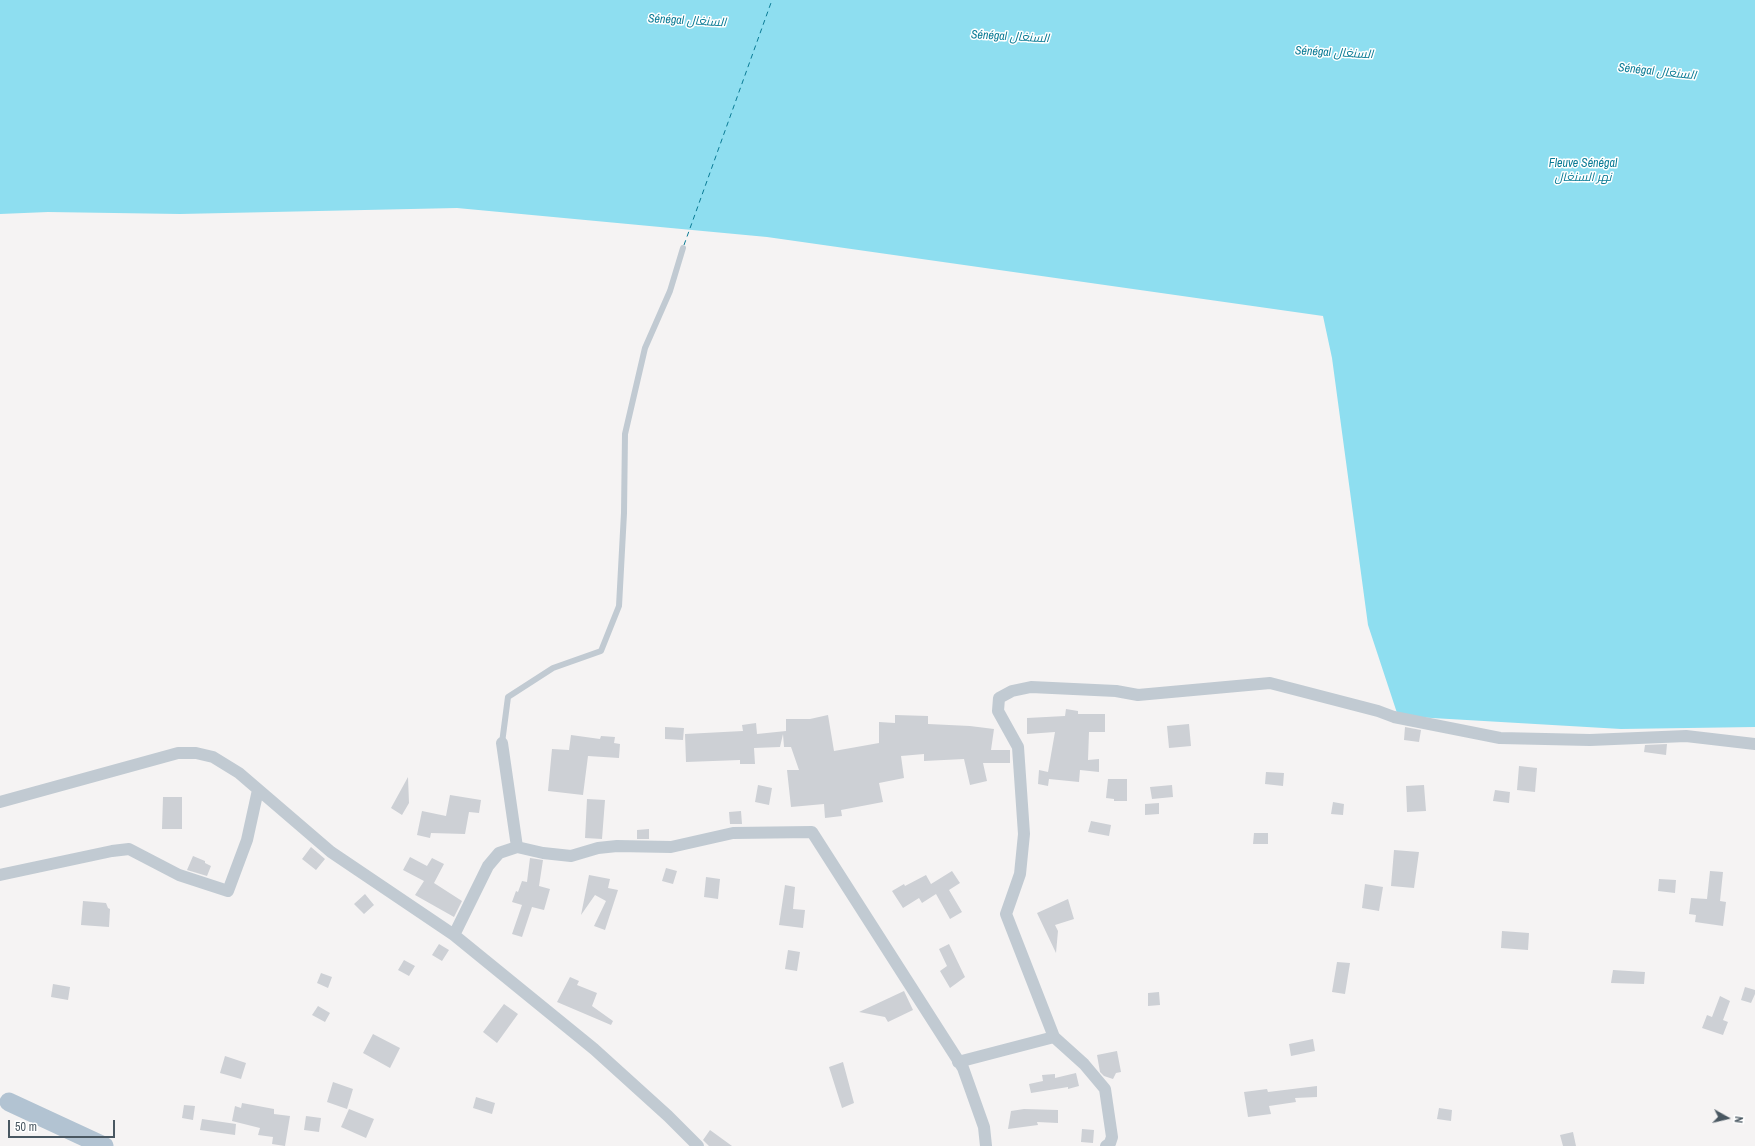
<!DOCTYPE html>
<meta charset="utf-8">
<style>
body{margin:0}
#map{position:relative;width:1755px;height:1146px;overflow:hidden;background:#f5f3f3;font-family:"Archivo Narrow",sans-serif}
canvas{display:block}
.north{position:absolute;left:1707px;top:1098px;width:40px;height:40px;-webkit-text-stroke:3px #fff;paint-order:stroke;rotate:98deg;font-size:11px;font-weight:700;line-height:16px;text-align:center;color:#495761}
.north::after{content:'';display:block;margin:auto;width:14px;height:18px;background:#495761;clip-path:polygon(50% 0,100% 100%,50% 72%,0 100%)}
.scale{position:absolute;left:8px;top:1120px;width:107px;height:18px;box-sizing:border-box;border:2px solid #495761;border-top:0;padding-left:5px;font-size:12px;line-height:14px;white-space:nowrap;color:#495761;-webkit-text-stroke:3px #fff;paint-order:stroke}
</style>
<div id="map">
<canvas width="1755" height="1146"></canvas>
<div class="north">N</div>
<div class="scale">50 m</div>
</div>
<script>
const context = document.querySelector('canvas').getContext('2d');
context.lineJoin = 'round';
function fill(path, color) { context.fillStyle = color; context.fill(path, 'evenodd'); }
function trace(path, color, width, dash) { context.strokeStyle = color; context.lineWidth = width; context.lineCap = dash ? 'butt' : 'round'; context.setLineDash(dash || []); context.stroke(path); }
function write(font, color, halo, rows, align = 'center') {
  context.font = font + ' "Archivo Narrow",Cairo,sans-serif'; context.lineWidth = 3; context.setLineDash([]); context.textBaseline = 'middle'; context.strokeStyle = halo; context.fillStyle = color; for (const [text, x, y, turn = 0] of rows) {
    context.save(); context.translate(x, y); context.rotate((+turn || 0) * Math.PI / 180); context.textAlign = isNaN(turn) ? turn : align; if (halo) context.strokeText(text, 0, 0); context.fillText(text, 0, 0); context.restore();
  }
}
fill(new Path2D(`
 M 0,0 L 1755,0 L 1755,727 L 1621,729 L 1398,716 L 1368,625 L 1332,358 L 1323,316 L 767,237 L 457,208 L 180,214 L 48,212 L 0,214 Z`), '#8edef0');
trace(new Path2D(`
 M 684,245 L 772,0`), '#0a7b95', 1, [5, 4]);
fill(new Path2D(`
 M 1066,709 L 1078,711 L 1078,714 L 1105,714 L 1105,732 L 1089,732 L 1088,760 L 1099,759 L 1099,772 L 1080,770 L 1079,782 L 1049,779 L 1048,786 L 1038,784 L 1039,770 L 1048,772 L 1055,732 L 1027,734 L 1027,718 L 1065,716 Z
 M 828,715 L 834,751 L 879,743 L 879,722 L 895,723 L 895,715 L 928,716 L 928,724 L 970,726 L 994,729 L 991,750 L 1010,750 L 1010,763 L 983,763 L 987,781 L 970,785 L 964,759 L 924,761 L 924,754 L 901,756 L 904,778 L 879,783 L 883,802 L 841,810 L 842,816 L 825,818 L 824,804 L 791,807 L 787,770 L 799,770 L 791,747 L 784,747 L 783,734 L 780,747 L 754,748 L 755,764 L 740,764 L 740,760 L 686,762 L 685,734 L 743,731 L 742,725 L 756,723 L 757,734 L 786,731 L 786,719 L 810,719 Z
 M 1189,724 L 1191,746 L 1169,748 L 1167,726 Z
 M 665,727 L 684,728 L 683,740 L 665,739 Z
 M 1405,727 L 1421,730 L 1419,742 L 1404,740 Z
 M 571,735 L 600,739 L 601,736 L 615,737 L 614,743 L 620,744 L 619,758 L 588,756 L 583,795 L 548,791 L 552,749 L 569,750 Z
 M 1667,744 L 1666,755 L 1644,752 L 1645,745 Z
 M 1519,766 L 1537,768 L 1535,792 L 1517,790 Z
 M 1266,772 L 1284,773 L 1283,786 L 1265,784 Z
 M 408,777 L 409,803 L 402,815 L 391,808 Z
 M 1108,779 L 1127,779 L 1127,801 L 1114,801 L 1114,799 L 1106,798 Z
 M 758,785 L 772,788 L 769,805 L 755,802 Z
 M 1172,785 L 1173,797 L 1152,799 L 1150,787 Z
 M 1424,785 L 1426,811 L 1407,812 L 1406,786 Z
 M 1495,790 L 1510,792 L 1509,803 L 1493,801 Z
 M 450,795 L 481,800 L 479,813 L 469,812 L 465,834 L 431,833 L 430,838 L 417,835 L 422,811 L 446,816 Z
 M 163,797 L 182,797 L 182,829 L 162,829 Z
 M 587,799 L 605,800 L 602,839 L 585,838 Z
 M 1333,802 L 1344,804 L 1343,815 L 1331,814 Z
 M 1159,803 L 1159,814 L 1145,815 L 1145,804 Z
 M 741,811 L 742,824 L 730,824 L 729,812 Z
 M 1091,821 L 1111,825 L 1109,836 L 1088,832 Z
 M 649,829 L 649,839 L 637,839 L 637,830 Z
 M 1254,833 L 1268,833 L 1268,844 L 1253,844 Z
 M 311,847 L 325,859 L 316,870 L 302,859 Z
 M 1394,850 L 1419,852 L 1414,888 L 1391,886 Z
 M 193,856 L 205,861 L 205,863 L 211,866 L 207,876 L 187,870 Z
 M 410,857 L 427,866 L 432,858 L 444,864 L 434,883 L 462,901 L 454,917 L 415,895 L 424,881 L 403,870 Z
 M 530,858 L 543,860 L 539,886 L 550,889 L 544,910 L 532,907 L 522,937 L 512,934 L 522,905 L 512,902 L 516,891 L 518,892 L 522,881 L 527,882 Z
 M 666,868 L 677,871 L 673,884 L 662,881 Z
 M 952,871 L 960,883 L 949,890 L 962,912 L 950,919 L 936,894 L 922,903 L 919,898 L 903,908 L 892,891 L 904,884 L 905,886 L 926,875 L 931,884 Z
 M 1710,871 L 1723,872 L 1720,901 L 1726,902 L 1723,926 L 1695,922 L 1696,915 L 1689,914 L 1691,898 L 1707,899 Z
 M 589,875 L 610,879 L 608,888 L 618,890 L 605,930 L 594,926 L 606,901 L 595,895 L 581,915 Z
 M 706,877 L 720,879 L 718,899 L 704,897 Z
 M 1659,879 L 1676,880 L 1675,893 L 1658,891 Z
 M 1365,884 L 1383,887 L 1379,911 L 1362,908 Z
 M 785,885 L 795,887 L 793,909 L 805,910 L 803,928 L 779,925 Z
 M 365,894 L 374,905 L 364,914 L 354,904 Z
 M 1068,899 L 1074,919 L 1055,925 L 1058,931 L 1056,953 L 1037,913 Z
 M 83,901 L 106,903 L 108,908 L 110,909 L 109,927 L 81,925 Z
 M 1502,931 L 1529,933 L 1528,950 L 1501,948 Z
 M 439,944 L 449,950 L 442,961 L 432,955 Z
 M 949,944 L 965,977 L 950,988 L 940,971 L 947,966 L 939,949 Z
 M 788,950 L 800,952 L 797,971 L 785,969 Z
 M 404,960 L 415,966 L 409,976 L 398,970 Z
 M 1337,962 L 1350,963 L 1345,994 L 1332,992 Z
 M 1613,970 L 1645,972 L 1644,984 L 1611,983 Z
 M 321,973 L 332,977 L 328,988 L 317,983 Z
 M 570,977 L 579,981 L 577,985 L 597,993 L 592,1006 L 613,1021 L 611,1025 L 557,1002 Z
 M 53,984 L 70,987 L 68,1000 L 51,997 Z
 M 1745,987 L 1755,990 L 1755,994 L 1751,1003 L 1741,1000 Z
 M 904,991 L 913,1010 L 888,1022 L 885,1017 L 859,1012 Z
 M 1159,992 L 1160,1005 L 1148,1006 L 1148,993 Z
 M 1720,996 L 1730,1001 L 1723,1020 L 1728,1022 L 1723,1035 L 1702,1028 L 1707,1015 L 1712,1017 Z
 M 504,1004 L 518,1014 L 497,1043 L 483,1032 Z
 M 318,1006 L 330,1013 L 325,1022 L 312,1015 Z
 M 373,1034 L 400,1048 L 390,1068 L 363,1053 Z
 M 1313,1039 L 1315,1051 L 1291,1056 L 1289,1044 Z
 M 1117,1051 L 1121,1072 L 1116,1073 L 1113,1079 L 1104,1076 L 1100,1072 L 1097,1055 Z
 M 225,1056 L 246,1063 L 241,1079 L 220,1073 Z
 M 843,1062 L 854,1103 L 842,1108 L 829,1067 Z
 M 1076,1073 L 1079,1086 L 1068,1089 L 1068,1087 L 1031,1093 L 1029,1084 L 1043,1081 L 1042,1075 L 1055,1074 L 1055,1078 Z
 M 333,1082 L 353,1089 L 347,1109 L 327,1102 Z
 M 1317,1086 L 1317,1097 L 1295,1098 L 1296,1102 L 1269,1106 L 1271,1114 L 1248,1117 L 1244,1092 L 1267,1089 L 1268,1092 Z
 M 476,1097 L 495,1103 L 492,1114 L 473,1108 Z
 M 242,1103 L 274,1109 L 274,1114 L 290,1116 L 285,1146 L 272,1144 L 273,1137 L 258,1135 L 260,1128 L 232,1121 L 235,1106 L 241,1108 Z
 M 184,1105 L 195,1106 L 193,1120 L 182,1118 Z
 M 1439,1108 L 1452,1110 L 1451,1121 L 1437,1119 Z
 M 349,1109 L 374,1119 L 366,1138 L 341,1127 Z
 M 1024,1109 L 1058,1110 L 1058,1123 L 1037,1122 L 1038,1125 L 1008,1129 L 1011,1111 Z
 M 306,1116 L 321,1118 L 319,1132 L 304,1130 Z
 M 202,1119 L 236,1124 L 235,1135 L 200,1130 Z
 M 1082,1129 L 1094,1130 L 1093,1143 L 1081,1142 Z
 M 710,1130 L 732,1146 L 709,1146 L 703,1140 Z
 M 1573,1132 L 1576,1146 L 1563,1146 L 1560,1135 Z`), '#cdd0d5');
trace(new Path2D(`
 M 502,743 L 508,697 L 553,668 L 601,651 L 619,606 L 624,513 L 625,434 L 645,348 L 670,291 L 683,248`), '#c1cad2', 6);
trace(new Path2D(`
 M 502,743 L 517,847
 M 0,802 L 178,753 L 196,753 L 213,757 L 239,773 L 331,852 L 454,935 L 594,1049 L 668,1116 L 698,1146
 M 0,875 L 112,851 L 129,849 L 179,875 L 228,891 L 247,840 L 258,790
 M 454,935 L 488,866 L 499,853 L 517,847 L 543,853 L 571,856 L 598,848 L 617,846 L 671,847 L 733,833 L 812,832 L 963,1068 L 984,1127 L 986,1146
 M 958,1062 L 1054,1037
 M 1106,1146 L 1110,1143 L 1112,1137 L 1105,1089 L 1084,1064 L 1054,1037 L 1006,914 L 1020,874 L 1024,834 L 1018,747 L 998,711 L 999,698 L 1012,691 L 1031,687 L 1116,691 L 1138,695 L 1270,683 L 1378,711 L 1394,717 L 1500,738 L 1590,740 L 1686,736 L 1755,744`), '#c1cad2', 12);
trace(new Path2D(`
 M 9,1102 L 104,1146`), '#b2c3d2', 19);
write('italic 12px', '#0a7b95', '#fff', [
 ["Sénégal السنغال",687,21,3],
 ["Sénégal السنغال",1010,37,3],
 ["Sénégal السنغال",1334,53,3],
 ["Sénégal السنغال",1657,72,6],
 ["Fleuve Sénégal",1583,164],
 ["نهر السنغال",1583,178]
]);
</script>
